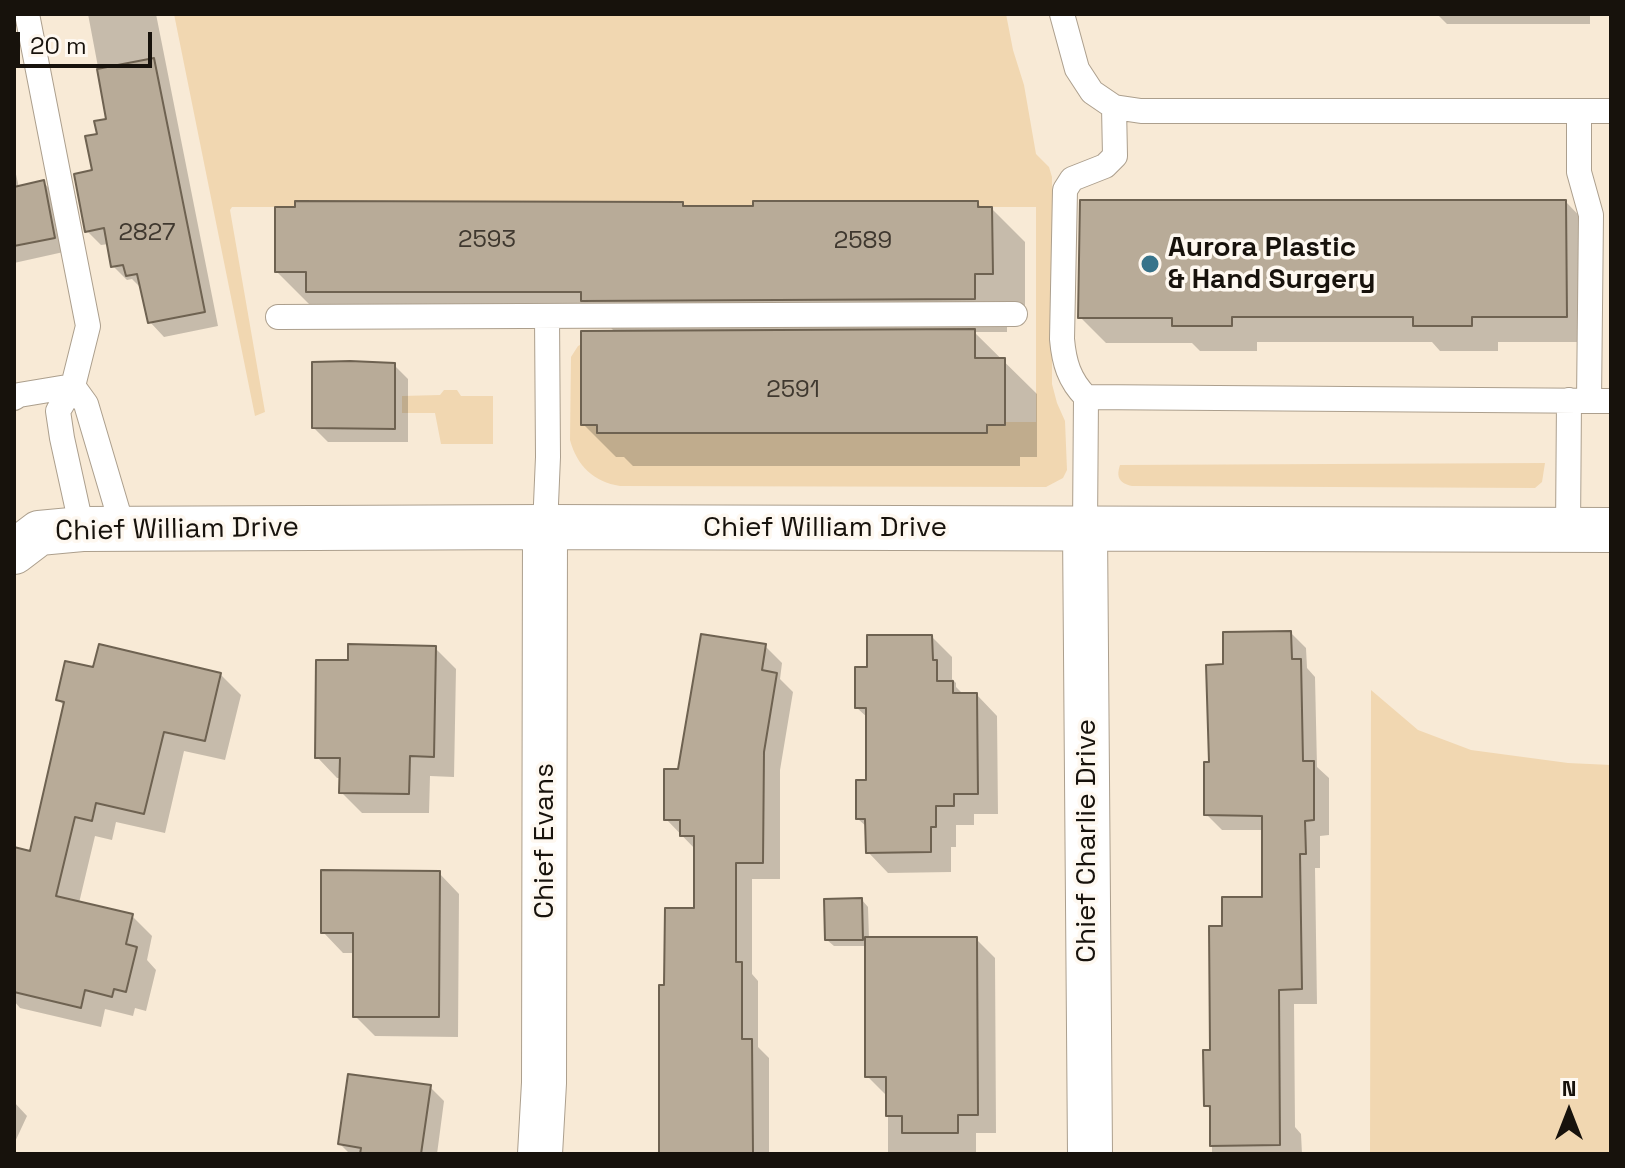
<!DOCTYPE html>
<style>
body{margin:0}
#map{position:relative;width:1625px;height:1168px;overflow:hidden;background:#f8ead6;font-family:"Space Grotesk",sans-serif}
canvas{display:block}
.frame{position:absolute;inset:0;border:16px solid #17120c;pointer-events:none}
.north{position:absolute;left:1529px;top:1072px;width:80px;height:80px;-webkit-text-stroke:6px #fef8f0;paint-order:stroke;rotate:0deg;font-size:22px;font-weight:700;line-height:32px;text-align:center;color:#17120c}
.north::after{content:'';display:block;margin:auto;width:28px;height:36px;background:#17120c;clip-path:polygon(50% 0,100% 100%,50% 72%,0 100%)}
.scale{position:absolute;left:16px;top:32px;width:136px;height:36px;box-sizing:border-box;border:4px solid #17120c;border-top:0;padding-left:10px;font-size:24px;line-height:28px;white-space:nowrap;color:#17120c;-webkit-text-stroke:6px #fef8f0;paint-order:stroke}
</style>
<div id="map">
<canvas width="1625" height="1168"></canvas>
<div class="frame"></div>
<div class="north">N</div>
<div class="scale">20 m</div>
</div>
<script>
const context = document.querySelector('canvas').getContext('2d');
context.lineJoin = 'round';
function fill(path, color) { context.fillStyle = color; context.fill(path, 'evenodd'); }
function trace(path, color, width, dash) { context.strokeStyle = color; context.lineWidth = width; context.lineCap = dash ? 'butt' : 'round'; context.setLineDash(dash || []); context.stroke(path); }
function write(font, color, halo, rows, align = 'center') {
  context.font = font + ' "Space Grotesk",sans-serif'; context.lineWidth = 7; context.setLineDash([]); context.textBaseline = 'middle'; context.strokeStyle = halo; context.fillStyle = color; for (const [text, x, y, turn = 0] of rows) {
    context.save(); context.translate(x, y); context.rotate((+turn || 0) * Math.PI / 180); context.textAlign = isNaN(turn) ? turn : align; if (halo) context.strokeText(text, 0, 0); context.fillText(text, 0, 0); context.restore();
  }
}
fill(new Path2D(`
 M 174,14 L 1006,14 L 1013,50 L 1024,85 L 1036,154 L 1049,167 L 1052,177 L 1052,384 L 1057,403 L 1065,421 L 1067,470 L 1063,478 L 1046,487 L 620,486 C 594,482 577,466 570,440 L 571,357 L 578,346 L 586,342 L 581,358 L 581,424 L 597,425 L 598,433 L 987,433 L 987,425 L 1005,422 L 1036,422 L 1036,207 L 978,207 L 977,201 L 753,201 L 753,206 L 683,207 L 683,202 L 295,201 L 295,207 L 232,207 L 230,210 L 265,412 L 255,416 Z
 M 444,390 L 457,390 L 461,396 L 493,396 L 493,444 L 441,444 L 435,413 L 402,413 L 402,396 L 440,395 Z
 M 1545,463 L 1542,482 L 1535,488 L 1132,486 C 1119,483 1116,477 1120,465 Z
 M 1371,690 L 1418,730 L 1471,750 L 1568,763 L 1611,765 L 1611,1154 L 1370,1154 Z`), '#f1d7b1');
fill(new Path2D(`
 M 88,14 L 156,14 L 218,326 L 164,337 L 150,322 L 142,289 L 132,279 L 127,280 L 113,266 L 109,244 L 101,245 L 87,231 L 99,136 L 108,120 Z
 M 1437,14 L 1590,14 L 1590,24 L 1447,24 Z
 M 14,165 L 19,188 L 44,183 L 58,197 L 68,251 L 14,263 Z
 M 1566,202 L 1591,228 L 1592,342 L 1498,342 L 1498,351 L 1440,351 L 1432,342 L 1257,342 L 1257,351 L 1200,351 L 1192,343 L 1106,343 L 1080,317 Z
 M 977,203 L 983,209 L 992,209 L 1025,242 L 1025,306 L 1007,306 L 1007,332 L 974,332 L 1037,394 L 1037,457 L 1020,457 L 1020,466 L 633,466 L 624,457 L 616,457 L 583,424 L 616,333 L 608,325 L 310,305 L 277,272 L 682,204 L 687,208 Z
 M 394,365 L 408,379 L 408,442 L 328,442 L 314,428 Z
 M 1291,633 L 1306,648 L 1307,668 L 1315,677 L 1317,767 L 1329,778 L 1329,835 L 1320,836 L 1320,868 L 1315,868 L 1317,1004 L 1294,1004 L 1295,1127 L 1301,1134 L 1302,1154 L 1212,1154 L 1212,1111 L 1206,1105 L 1224,928 L 1264,899 L 1264,830 L 1222,830 L 1206,814 L 1211,764 L 1226,666 Z
 M 932,637 L 952,657 L 952,679 L 956,683 L 956,687 L 964,695 L 977,695 L 997,716 L 998,814 L 974,814 L 974,825 L 956,825 L 956,847 L 951,847 L 951,872 L 888,873 L 868,852 L 868,828 L 858,819 L 868,782 L 868,718 L 857,708 L 869,669 Z
 M 765,646 L 782,663 L 780,679 L 793,692 L 780,770 L 780,879 L 752,879 L 752,974 L 758,981 L 758,1047 L 769,1058 L 769,1154 L 661,1154 L 666,987 L 696,910 L 696,850 L 666,819 L 680,771 Z
 M 435,648 L 456,669 L 454,777 L 430,776 L 429,813 L 362,813 L 341,792 L 342,778 L 337,778 L 317,757 L 350,662 Z
 M 95,670 L 220,674 L 241,695 L 225,760 L 184,751 L 165,833 L 116,822 L 112,840 L 95,836 L 79,903 L 132,916 L 152,936 L 147,960 L 156,970 L 146,1011 L 135,1008 L 133,1016 L 105,1009 L 101,1027 L 20,1008 L 14,1001 L 14,849 L 31,853 L 65,707 L 58,699 Z
 M 439,873 L 459,894 L 458,1037 L 375,1036 L 355,1016 L 355,953 L 343,953 L 323,932 Z
 M 862,900 L 868,907 L 869,939 L 976,939 L 995,958 L 996,1133 L 976,1133 L 976,1154 L 888,1154 L 888,1094 L 885,1094 L 867,1076 L 867,946 L 834,946 L 827,940 Z
 M 430,1087 L 444,1101 L 437,1154 L 350,1154 L 340,1144 Z
 M 14,1102 L 27,1116 L 14,1144 Z`), '#0003');
const building = new Path2D(`
 M 154,58 L 205,312 L 148,323 L 137,274 L 126,276 L 123,265 L 111,267 L 104,228 L 85,232 L 74,174 L 92,170 L 85,136 L 97,134 L 94,121 L 106,119 L 97,69 Z
 M 44,180 L 55,238 L 14,246 L 14,187 Z
 M 1080,200 L 1566,200 L 1567,317 L 1472,317 L 1472,326 L 1413,326 L 1413,317 L 1232,317 L 1232,326 L 1172,326 L 1172,318 L 1078,318 Z
 M 295,201 L 683,202 L 683,206 L 753,206 L 753,201 L 978,201 L 978,207 L 992,207 L 993,274 L 975,274 L 975,299 L 581,301 L 581,292 L 306,292 L 306,272 L 275,272 L 275,207 L 295,207 Z
 M 975,329 L 975,358 L 1005,358 L 1005,425 L 987,425 L 987,433 L 597,433 L 597,425 L 581,425 L 581,331 Z
 M 350,361 L 395,363 L 395,429 L 312,428 L 312,362 Z
 M 1291,631 L 1292,659 L 1301,659 L 1303,761 L 1314,761 L 1314,820 L 1305,821 L 1306,854 L 1300,854 L 1302,989 L 1279,990 L 1280,1145 L 1210,1146 L 1210,1106 L 1204,1106 L 1203,1050 L 1210,1050 L 1209,926 L 1222,926 L 1222,897 L 1262,897 L 1262,816 L 1204,815 L 1204,762 L 1209,762 L 1206,665 L 1223,664 L 1223,632 Z
 M 701,634 L 766,644 L 762,670 L 777,673 L 764,752 L 763,863 L 736,863 L 736,962 L 742,962 L 742,1039 L 752,1039 L 753,1154 L 659,1154 L 659,985 L 664,985 L 665,908 L 694,908 L 694,836 L 680,836 L 680,820 L 664,820 L 664,769 L 678,769 Z
 M 867,635 L 932,635 L 933,660 L 937,660 L 937,681 L 953,681 L 953,693 L 977,693 L 978,794 L 954,794 L 954,806 L 936,806 L 936,827 L 931,827 L 931,852 L 866,853 L 865,819 L 856,819 L 856,780 L 866,780 L 866,708 L 855,708 L 855,667 L 867,667 Z
 M 99,644 L 221,673 L 205,741 L 164,732 L 144,814 L 96,803 L 92,821 L 75,817 L 56,896 L 133,914 L 126,944 L 137,947 L 126,992 L 114,989 L 112,997 L 85,990 L 81,1008 L 14,992 L 14,847 L 30,851 L 64,702 L 56,700 L 65,661 L 93,667 Z
 M 348,644 L 436,646 L 434,757 L 410,756 L 409,794 L 339,793 L 340,758 L 315,758 L 316,660 L 348,660 Z
 M 321,870 L 440,871 L 439,1017 L 353,1017 L 353,933 L 321,933 Z
 M 862,898 L 863,940 L 825,940 L 824,899 Z
 M 865,937 L 977,937 L 978,1115 L 958,1115 L 958,1133 L 902,1133 L 902,1116 L 886,1116 L 886,1077 L 865,1077 Z
 M 348,1074 L 431,1085 L 421,1154 L 360,1154 L 361,1148 L 338,1144 Z`);
fill(building, '#b8ab98');
trace(building, '#6e6251', 2);
const lane = new Path2D(`
 M 27,14 L 88,326 L 73,386 L 58,411 L 62,438 L 82,529
 M 1062,14 L 1077,69 L 1092,92 L 1114,107 L 1141,111 L 1611,111
 M 1579,112 L 1579,172 L 1591,215 L 1589,401
 M 278,317 L 1015,314
 M 73,386 L 86,404 L 123,529
 M 1086,397 C 1069,380 1064,362 1062,339 L 1065,190 L 1072,179 L 1105,166 L 1115,156 L 1114,107
 M 14,398 L 19,395 L 73,386
 M 545,527 L 548,457 L 547,316
 M 1085,528 L 1086,397 L 1611,401
 M 1568,530 L 1569,400`);
const street = new Path2D(`
 M 1085,528 L 1090,1154
 M 14,552 L 39,533 L 82,529 L 545,527 L 1611,530
 M 540,1154 L 544,1083 L 545,527`);
trace(lane, '#ac9f8d', 26);
trace(street, '#ac9f8d', 46);
trace(lane, '#fff', 24);
trace(street, '#fff', 44);
for (const [x, y, r, color] of [
 [1150,264,10,"#37738a"]
]) { const dot = new Path2D(); dot.arc(x, y, r, 0, 2 * Math.PI); context.fillStyle = color; context.fill(dot); trace(dot, '#fef8f0', 3); }
write('24px', '#3f382f', null, [
 ["2827",147,233],
 ["2593",487,240],
 ["2589",863,241],
 ["2591",793,390]
]);
write('bold 28px', '#17120c', '#fef8f0', [
 ["Aurora Plastic",1168,248],
 ["& Hand Surgery",1168,280]
], 'left');
write('28px', '#17120c', '#fef8f0', [
 ["Chief William Drive",825,528],
 ["Chief William Drive",177,530,-1],
 ["Chief Evans",545,841,-90],
 ["Chief Charlie Drive",1087,841,-90]
]);
</script>
